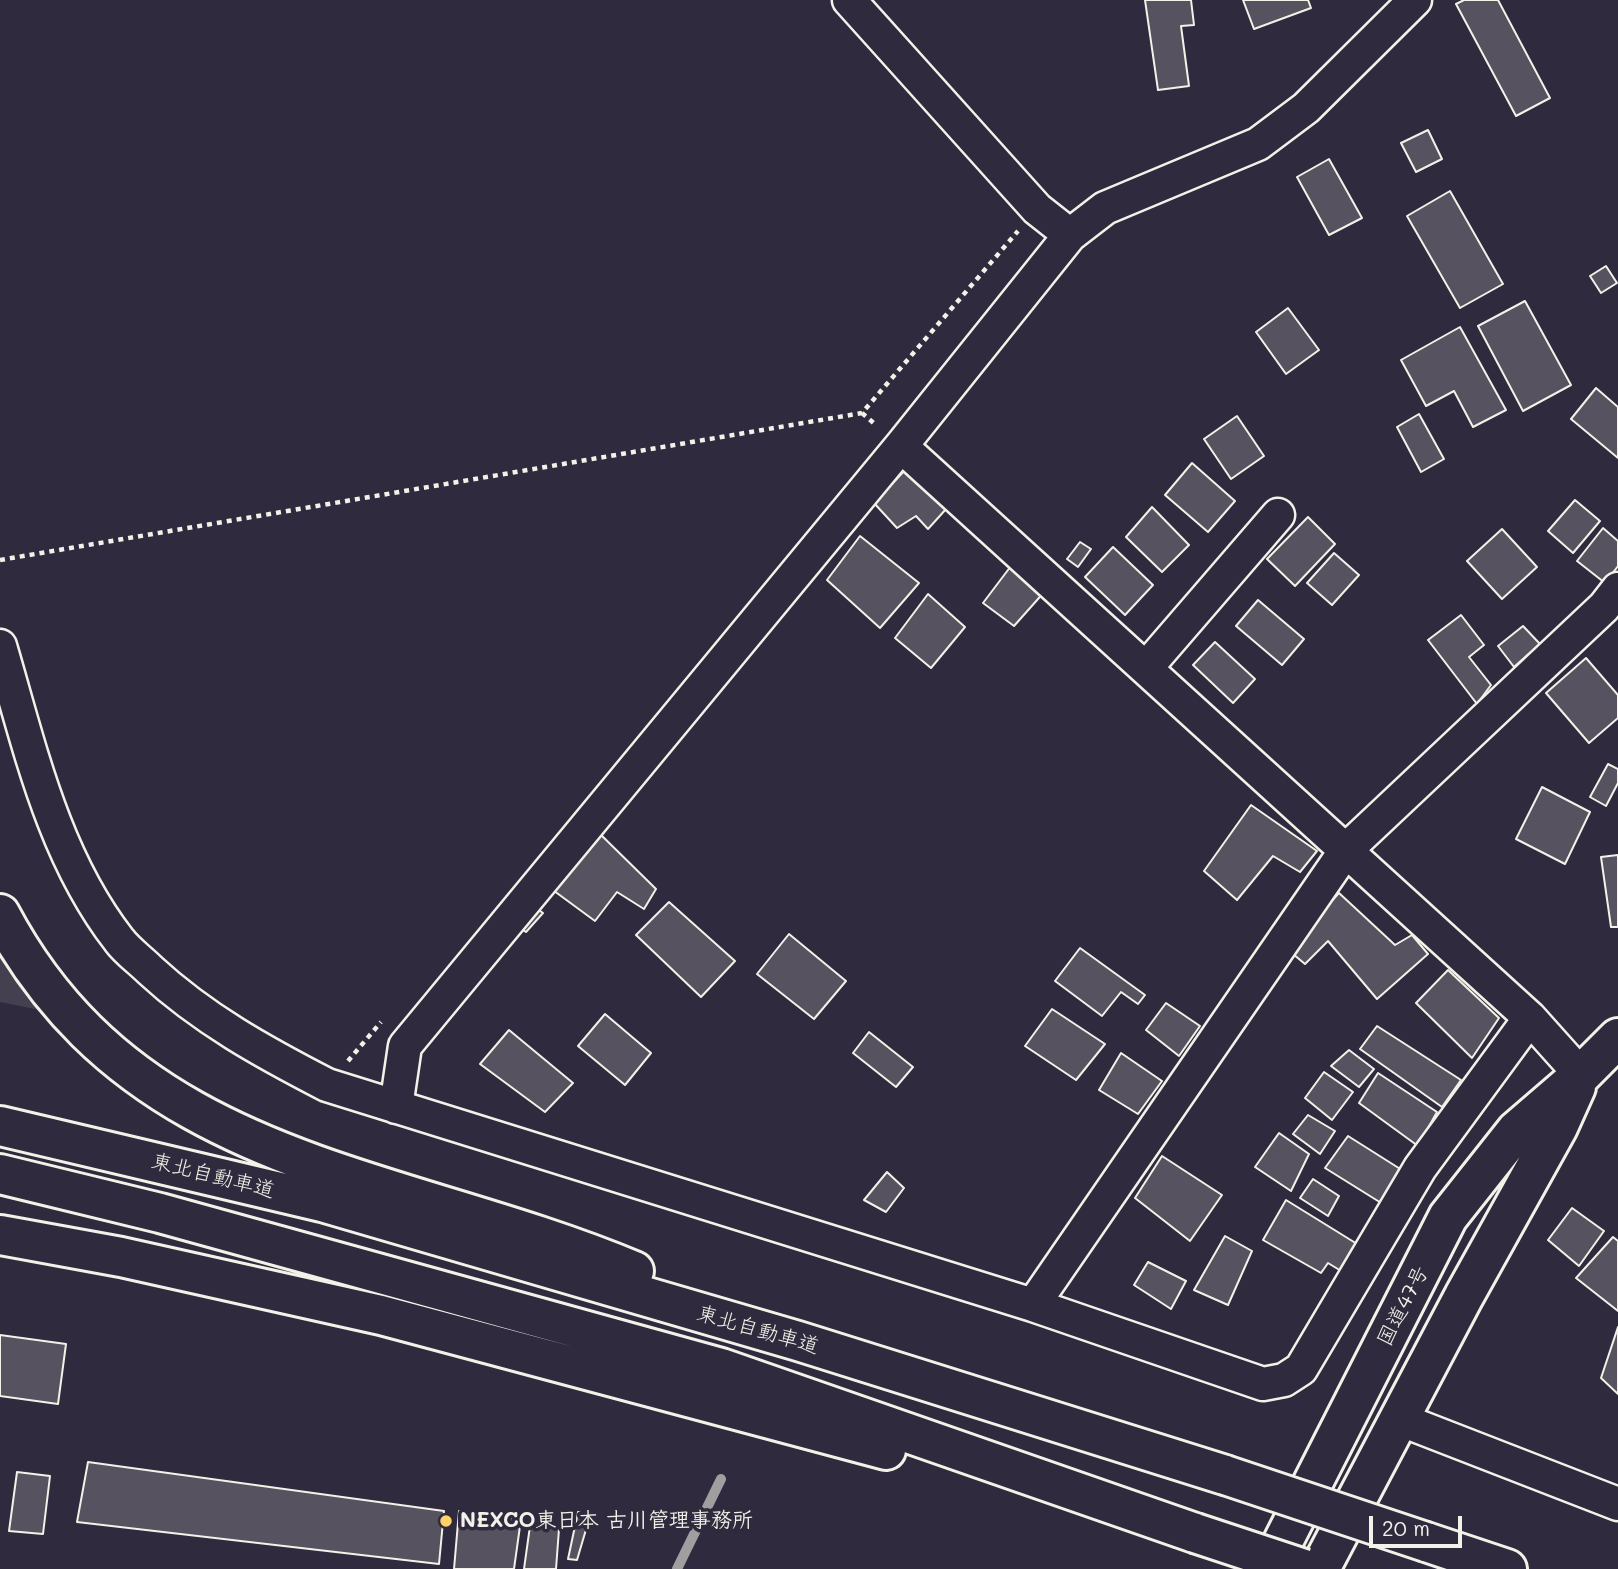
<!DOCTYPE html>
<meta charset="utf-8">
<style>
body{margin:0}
#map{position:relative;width:1618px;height:1569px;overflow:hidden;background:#2f2a3d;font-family:Mali,sans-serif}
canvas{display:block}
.scale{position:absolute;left:1369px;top:1516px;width:93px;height:32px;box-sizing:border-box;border:4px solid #f4f1e8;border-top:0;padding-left:9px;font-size:21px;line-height:24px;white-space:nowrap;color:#f4f1e8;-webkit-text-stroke:5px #2f2a3d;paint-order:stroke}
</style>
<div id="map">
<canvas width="1618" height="1569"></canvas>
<div class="scale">20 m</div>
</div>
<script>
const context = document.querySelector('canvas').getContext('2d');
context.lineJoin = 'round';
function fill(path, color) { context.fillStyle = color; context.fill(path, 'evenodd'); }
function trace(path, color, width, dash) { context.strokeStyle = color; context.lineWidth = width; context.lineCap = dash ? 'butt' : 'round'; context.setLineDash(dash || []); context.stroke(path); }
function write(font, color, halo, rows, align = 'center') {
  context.font = font + ' Mali,"Klee One",sans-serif'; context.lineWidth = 7; context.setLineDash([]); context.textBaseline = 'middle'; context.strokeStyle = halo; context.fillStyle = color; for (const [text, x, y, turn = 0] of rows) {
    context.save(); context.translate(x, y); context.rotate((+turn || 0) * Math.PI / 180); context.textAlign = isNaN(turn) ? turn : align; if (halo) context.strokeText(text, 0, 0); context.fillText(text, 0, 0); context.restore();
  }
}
fill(new Path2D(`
 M 0,941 L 55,1013 L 0,1002 Z`), '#454050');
trace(new Path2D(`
 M 677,1569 L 721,1479`), '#a19ea0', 10);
const building = new Path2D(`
 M 1145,0 L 1191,0 L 1194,25 L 1181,26 L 1189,86 L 1158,90 Z
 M 1243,0 L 1308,0 L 1311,8 L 1254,29 Z
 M 1464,0 L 1498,0 L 1550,98 L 1516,116 L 1456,4 Z
 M 1428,130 L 1442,159 L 1416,172 L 1401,143 Z
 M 1329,159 L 1362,218 L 1329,235 L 1297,177 Z
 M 1450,191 L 1503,284 L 1460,308 L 1407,216 Z
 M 1606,266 L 1617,283 L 1601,293 L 1590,276 Z
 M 1525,301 L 1571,385 L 1523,411 L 1478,326 Z
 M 1288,308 L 1319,350 L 1286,374 L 1256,332 Z
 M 1460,327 L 1506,410 L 1473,427 L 1454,391 L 1426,406 L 1401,360 Z
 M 1596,388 L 1618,407 L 1618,458 L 1571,419 Z
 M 1419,414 L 1444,459 L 1421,472 L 1397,427 Z
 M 1237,416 L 1264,456 L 1231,479 L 1204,439 Z
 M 1192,463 L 1235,501 L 1208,532 L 1165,495 Z
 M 906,469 L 947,508 L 928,529 L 916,516 L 897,528 L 874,503 Z
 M 1575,500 L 1600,521 L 1573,553 L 1548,531 Z
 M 1152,507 L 1189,545 L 1162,572 L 1126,537 Z
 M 1308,517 L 1335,544 L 1295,586 L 1267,559 Z
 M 1603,528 L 1618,541 L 1618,566 L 1605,583 L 1577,561 Z
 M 1502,529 L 1537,567 L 1502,599 L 1467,561 Z
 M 860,536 L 919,583 L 880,628 L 827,580 Z
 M 1080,542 L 1091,549 L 1078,567 L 1067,559 Z
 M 1113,547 L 1153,585 L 1125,615 L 1085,577 Z
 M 1334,553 L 1359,575 L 1332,605 L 1307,583 Z
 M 1014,562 L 1046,590 L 1014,626 L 983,603 Z
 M 928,594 L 965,627 L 931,668 L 895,638 Z
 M 1258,600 L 1304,639 L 1282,665 L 1236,626 Z
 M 1461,615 L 1484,645 L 1469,657 L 1491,685 L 1477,704 L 1428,640 Z
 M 1523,626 L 1540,644 L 1514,667 L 1498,646 Z
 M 1215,642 L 1255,679 L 1233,703 L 1193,665 Z
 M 1586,658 L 1618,695 L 1618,718 L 1589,743 L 1546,693 Z
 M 1608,764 L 1618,769 L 1618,783 L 1606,806 L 1590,797 Z
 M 1542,787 L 1590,812 L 1565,864 L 1516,839 Z
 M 1251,805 L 1317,851 L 1300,872 L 1273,856 L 1237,900 L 1204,871 Z
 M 596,830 L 656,889 L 644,909 L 617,892 L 595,921 L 546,885 Z
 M 1618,855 L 1618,927 L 1611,927 L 1601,857 Z
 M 1339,893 L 1395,945 L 1412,935 L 1428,954 L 1377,999 L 1328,941 L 1305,964 L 1287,949 Z
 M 669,902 L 735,961 L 701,997 L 636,935 Z
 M 532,905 L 543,913 L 526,932 L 517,926 Z
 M 789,934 L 846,981 L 814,1019 L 757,974 Z
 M 1080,948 L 1145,995 L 1138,1004 L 1121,992 L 1102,1016 L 1055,981 Z
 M 1448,970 L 1499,1018 L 1472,1058 L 1416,1003 Z
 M 1166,1003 L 1200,1026 L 1179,1056 L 1146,1030 Z
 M 1052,1009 L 1105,1044 L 1076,1080 L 1025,1046 Z
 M 605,1014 L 651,1053 L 625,1085 L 578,1046 Z
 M 1377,1026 L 1461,1080 L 1442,1107 L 1360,1049 Z
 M 509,1030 L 573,1083 L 545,1112 L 480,1064 Z
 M 869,1032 L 913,1067 L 896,1087 L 853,1053 Z
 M 1349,1050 L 1374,1069 L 1359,1087 L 1331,1066 Z
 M 1121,1053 L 1162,1081 L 1138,1114 L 1099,1090 Z
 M 1324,1072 L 1353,1092 L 1332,1120 L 1305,1098 Z
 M 1378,1073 L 1437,1112 L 1418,1146 L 1359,1103 Z
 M 1308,1115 L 1335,1131 L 1320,1154 L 1293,1134 Z
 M 1279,1133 L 1309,1154 L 1291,1191 L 1255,1167 Z
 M 1348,1136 L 1405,1172 L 1386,1206 L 1325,1168 Z
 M 1162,1156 L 1222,1195 L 1190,1241 L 1135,1198 Z
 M 887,1172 L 904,1188 L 886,1212 L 864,1200 Z
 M 1313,1179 L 1339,1196 L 1328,1216 L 1300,1198 Z
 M 1286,1200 L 1362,1247 L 1346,1274 L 1328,1263 L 1321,1273 L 1263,1240 Z
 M 1572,1208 L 1604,1231 L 1579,1266 L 1548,1240 Z
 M 1225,1236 L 1252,1251 L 1228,1305 L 1194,1290 Z
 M 1613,1237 L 1618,1241 L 1618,1311 L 1576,1278 Z
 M 1148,1262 L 1186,1281 L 1171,1309 L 1134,1285 Z
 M 1618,1327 L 1618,1394 L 1601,1378 Z
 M 0,1335 L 66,1344 L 58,1404 L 0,1396 Z
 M 88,1462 L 444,1511 L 439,1564 L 77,1522 Z
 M 17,1472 L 50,1476 L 43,1534 L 9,1531 Z
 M 459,1511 L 521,1519 L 514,1569 L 454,1569 Z
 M 578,1512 L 590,1516 L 577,1560 L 568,1559 Z
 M 530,1526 L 559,1529 L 556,1569 L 524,1569 Z`);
fill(building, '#56525f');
trace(building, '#f4f1e8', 2);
const street = new Path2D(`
 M 849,0 L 1037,209 L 1070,235
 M 1415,0 L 1306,108 L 1258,144 L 1105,208 L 1070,235 L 901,446 L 1530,1018 L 1581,1075
 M 0,646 C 30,748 53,855 119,940 C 127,951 140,960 150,970 C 203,1019 263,1052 327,1085 L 1033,1305 L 1263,1384 L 1284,1380 L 1301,1369 L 1420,1168 L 1530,1018
 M 1146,668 L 1278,515
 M 396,1107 L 405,1046 L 901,446
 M 1033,1305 L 1346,850 L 1604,607 L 1618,589
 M 1399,1419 L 1618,1504`);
const highway = new Path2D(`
 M 0,914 C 135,1169 398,1172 634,1271
 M 0,1126 L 322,1202 L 798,1341 L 1225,1475
 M 0,1174 L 160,1213 L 721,1368 L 1195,1533
 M 0,1235 L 121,1257 L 381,1315 L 886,1450
 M 1426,1542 L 1507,1569
 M 1269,1569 L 1448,1217 L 1516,1131 L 1581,1075 L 1618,1038
 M 1320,1569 L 1464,1296 L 1558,1127 L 1576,1087`);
trace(street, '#f4f1e8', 37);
trace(highway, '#f4f1e8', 44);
trace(new Path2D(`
 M 862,413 L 877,426
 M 0,560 L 862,413 L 1018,231
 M 348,1061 L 381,1022`), '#f4f1e8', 4.5, [5, 5]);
trace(street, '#2f2a3d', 32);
trace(highway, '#2f2a3d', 38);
const highwayBridge = new Path2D(`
 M 1225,1475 L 1426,1542
 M 1195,1533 L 1304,1569`);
trace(highwayBridge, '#f4f1e8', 44, []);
trace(highwayBridge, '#2f2a3d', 38);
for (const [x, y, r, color] of [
 [446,1521,7,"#ffd166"]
]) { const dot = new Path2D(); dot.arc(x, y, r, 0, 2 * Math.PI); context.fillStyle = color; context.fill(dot); trace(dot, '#2f2a3d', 2.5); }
write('21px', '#f4f1e8', '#2f2a3d', [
 ["東北自動車道",213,1176,14],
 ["国道47号",1403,1306,-63],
 ["東北自動車道",758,1330,16]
]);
write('bold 21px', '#f4f1e8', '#2f2a3d', [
 ["NEXCO東日本 古川管理事務所",460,1521]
], 'left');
</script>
